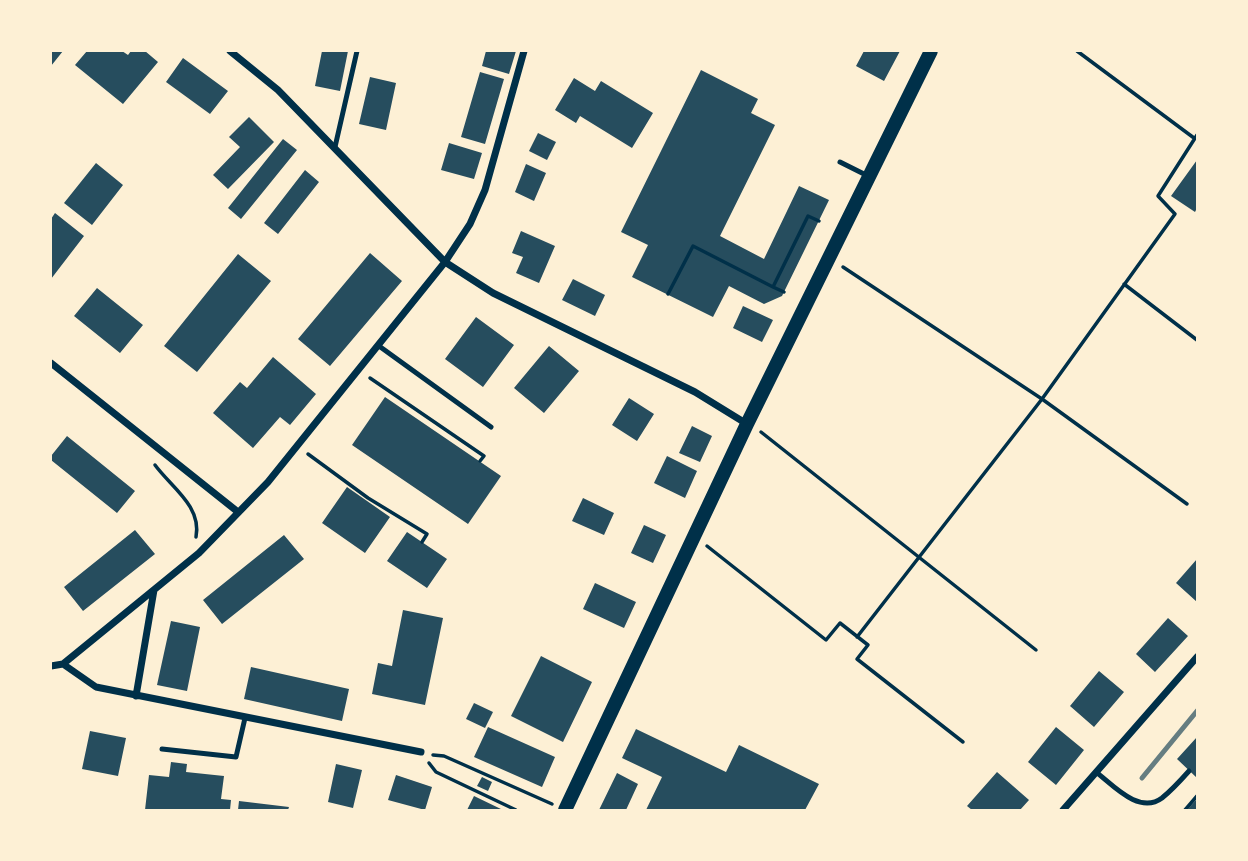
<!DOCTYPE html>
<style>
body{margin:0}
#map{position:relative;width:1248px;height:861px;overflow:hidden;background:#fdf0d5;font-family:Roboto,sans-serif}
canvas{display:block}
.frame{position:absolute;inset:0;border:52px solid #fdf0d5;pointer-events:none}
</style>
<div id="map">
<canvas width="1248" height="861"></canvas>
<div class="frame"></div>
</div>
<script>
const context = document.querySelector('canvas').getContext('2d');
context.lineJoin = 'round';
function fill(path, color) { context.fillStyle = color; context.fill(path, 'evenodd'); }
function trace(path, color, width, dash) { context.strokeStyle = color; context.lineWidth = width; context.lineCap = dash ? 'butt' : 'round'; context.setLineDash(dash || []); context.stroke(path); }
fill(new Path2D(`
 M 51,51 L 63,51 L 51,66 Z
 M 87,51 L 122,51 L 128,55 L 131,51 L 145,51 L 158,62 L 123,104 L 75,65 Z
 M 322,51 L 348,51 L 340,91 L 315,86 Z
 M 486,51 L 516,51 L 509,74 L 482,66 Z
 M 864,51 L 900,51 L 884,81 L 856,66 Z
 M 183,58 L 228,91 L 210,114 L 166,82 Z
 M 701,70 L 758,99 L 751,113 L 775,125 L 720,236 L 764,259 L 799,186 L 829,200 L 782,296 L 764,304 L 729,286 L 713,317 L 632,277 L 648,245 L 621,232 Z
 M 480,72 L 504,79 L 485,144 L 461,137 Z
 M 370,77 L 396,83 L 386,130 L 359,124 Z
 M 574,78 L 595,91 L 601,81 L 653,113 L 632,148 L 580,116 L 576,123 L 555,110 Z
 M 249,117 L 274,142 L 228,189 L 213,175 L 240,147 L 229,137 Z
 M 538,133 L 556,142 L 547,160 L 529,151 Z
 M 283,139 L 297,150 L 241,219 L 228,208 Z
 M 449,143 L 482,153 L 474,179 L 441,170 Z
 M 1197,160 L 1197,208 L 1195,212 L 1171,196 Z
 M 96,163 L 123,185 L 92,225 L 64,203 Z
 M 526,164 L 546,173 L 534,201 L 515,192 Z
 M 305,170 L 319,182 L 278,234 L 264,223 Z
 M 55,213 L 84,236 L 51,279 L 51,219 Z
 M 521,231 L 555,246 L 539,283 L 516,273 L 523,257 L 512,253 Z
 M 370,253 L 402,281 L 330,366 L 298,339 Z
 M 238,254 L 271,281 L 197,372 L 164,346 Z
 M 573,279 L 605,295 L 595,316 L 562,300 Z
 M 97,288 L 143,325 L 120,353 L 74,316 Z
 M 743,306 L 773,320 L 762,342 L 733,328 Z
 M 476,317 L 514,345 L 483,387 L 445,359 Z
 M 549,346 L 579,371 L 544,413 L 514,388 Z
 M 273,357 L 316,394 L 290,425 L 280,417 L 253,448 L 213,413 L 240,382 L 247,388 Z
 M 385,397 L 501,476 L 468,524 L 352,445 Z
 M 629,398 L 654,414 L 637,441 L 612,425 Z
 M 692,426 L 712,436 L 700,462 L 679,453 Z
 M 67,436 L 135,491 L 117,513 L 51,460 L 51,456 Z
 M 667,456 L 697,471 L 685,498 L 654,483 Z
 M 347,487 L 390,517 L 365,553 L 322,523 Z
 M 583,498 L 614,513 L 604,535 L 572,521 Z
 M 644,525 L 666,535 L 653,563 L 631,553 Z
 M 135,530 L 155,554 L 83,611 L 64,587 Z
 M 407,532 L 447,559 L 427,588 L 387,561 Z
 M 284,535 L 304,559 L 222,624 L 203,600 Z
 M 1197,559 L 1197,602 L 1176,583 Z
 M 595,583 L 636,602 L 624,628 L 583,609 Z
 M 403,610 L 443,618 L 425,705 L 372,694 L 378,663 L 392,666 Z
 M 1168,618 L 1188,636 L 1155,672 L 1136,654 Z
 M 171,621 L 200,627 L 187,691 L 157,685 Z
 M 541,656 L 592,682 L 563,742 L 511,716 Z
 M 251,667 L 349,689 L 342,721 L 244,699 Z
 M 1099,671 L 1124,692 L 1094,727 L 1070,706 Z
 M 474,703 L 493,712 L 485,728 L 466,719 Z
 M 488,727 L 555,757 L 542,787 L 474,757 Z
 M 1056,727 L 1084,750 L 1056,785 L 1028,762 Z
 M 636,729 L 726,772 L 739,745 L 819,784 L 805,810 L 646,810 L 662,777 L 622,758 Z
 M 90,731 L 126,738 L 118,776 L 82,769 Z
 M 1197,737 L 1197,778 L 1177,759 Z
 M 171,762 L 187,764 L 186,772 L 224,776 L 221,799 L 231,800 L 230,810 L 145,810 L 149,775 L 169,777 Z
 M 336,764 L 362,770 L 353,808 L 328,802 Z
 M 997,772 L 1029,800 L 1020,810 L 972,810 L 967,806 Z
 M 617,773 L 638,784 L 626,810 L 599,810 Z
 M 396,775 L 432,787 L 425,810 L 388,800 Z
 M 482,777 L 492,782 L 488,791 L 477,786 Z
 M 474,796 L 503,810 L 467,810 Z
 M 1197,799 L 1197,810 L 1187,810 Z
 M 239,801 L 289,807 L 288,810 L 238,810 Z`), '#264d5e');
trace(new Path2D(`
 M 1077,51 L 1194,138
 M 843,267 L 1042,399 L 1187,504
 M 1124,284 L 1197,340
 M 784,292 L 773,287 L 808,216 L 819,221
 M 668,294 L 693,246 L 773,287
 M 370,378 L 484,456 L 480,461
 M 761,432 L 1036,650
 M 308,454 L 368,498 L 427,534 L 422,542
 M 155,465 C 171,487 202,506 196,537
 M 707,546 L 826,640 L 840,623 L 868,645 L 857,659 L 963,742
 M 857,637 L 1042,399 L 1175,214 L 1158,196 L 1197,135
 M 433,755 L 444,756 L 552,804
 M 429,763 L 436,772 L 516,810
 M 1185,810 L 1197,796`), '#003049', 3.5);
trace(new Path2D(`
 M 335,147 L 357,51
 M 840,162 L 868,176
 M 379,346 L 491,427
 M 162,749 L 236,757 L 245,718
 M 1096,772 C 1113,785 1139,815 1162,798 C 1172,790 1181,780 1189,771`), '#003049', 5);
trace(new Path2D(`
 M 230,51 L 278,90 L 445,262 L 493,293 L 695,392 L 747,424
 M 51,363 L 238,512
 M 63,664 L 96,687 L 421,752
 M 51,666 L 63,664 L 199,553 L 268,482 L 445,262 L 470,224 L 485,190 L 524,51
 M 136,696 L 154,590
 M 1063,810 L 1197,657`), '#003049', 7);
trace(new Path2D(`
 M 565,810 L 747,424 L 931,51`), '#003049', 14);
trace(new Path2D(`
 M 1142,778 L 1197,711`), '#657d81', 5);
</script>
